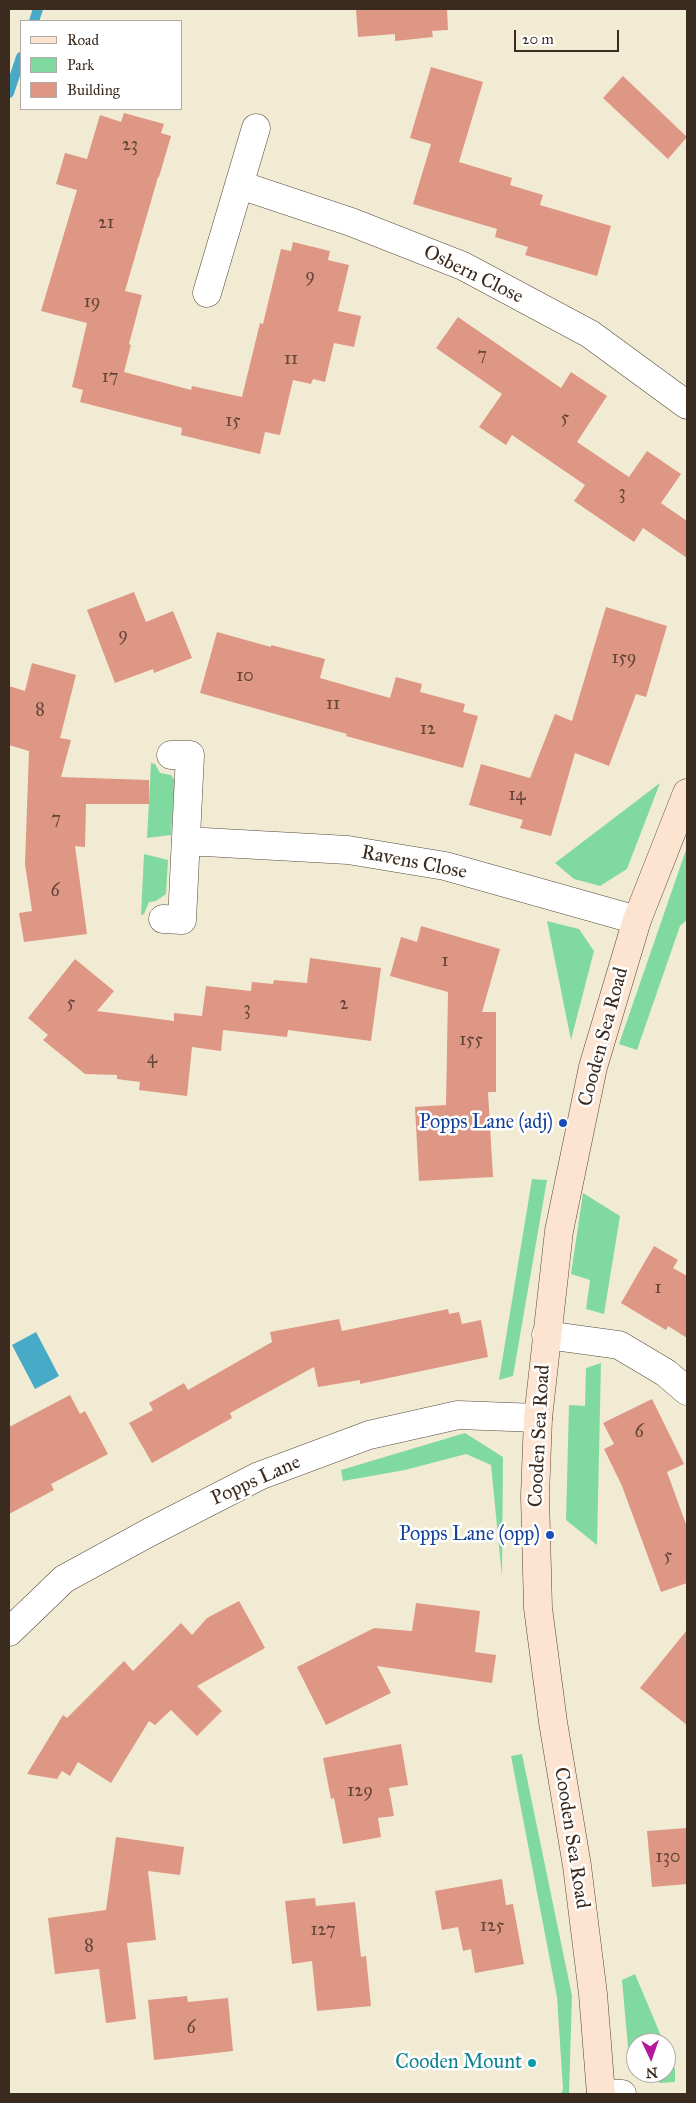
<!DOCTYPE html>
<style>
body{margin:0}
#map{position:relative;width:696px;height:2103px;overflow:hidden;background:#f2ebd4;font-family:"IM FELL Great Primer",serif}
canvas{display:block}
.frame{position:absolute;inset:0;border:10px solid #3b2a1e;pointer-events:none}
.legend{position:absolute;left:20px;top:20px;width:162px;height:90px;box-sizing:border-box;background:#fff;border:1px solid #b1aaa5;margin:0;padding:6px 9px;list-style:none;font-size:15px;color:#3b2a1e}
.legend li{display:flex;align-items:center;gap:10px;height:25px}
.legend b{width:25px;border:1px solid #b1aaa5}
.north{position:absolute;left:626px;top:2033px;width:50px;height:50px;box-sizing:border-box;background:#fff;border:1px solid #b1aaa5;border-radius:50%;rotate:177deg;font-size:14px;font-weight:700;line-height:20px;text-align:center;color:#3b2a1e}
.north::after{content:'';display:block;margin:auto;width:18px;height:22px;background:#b5179e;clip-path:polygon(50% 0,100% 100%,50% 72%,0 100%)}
.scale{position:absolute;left:514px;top:30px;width:105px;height:22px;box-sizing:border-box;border:2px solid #3b2a1e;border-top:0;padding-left:6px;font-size:15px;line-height:18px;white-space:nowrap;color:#3b2a1e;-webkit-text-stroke:4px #fff;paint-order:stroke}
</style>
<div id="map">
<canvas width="696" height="2103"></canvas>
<div class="frame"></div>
<ul class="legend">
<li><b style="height:6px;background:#fde4d1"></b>Road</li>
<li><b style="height:14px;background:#80daa0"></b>Park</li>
<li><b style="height:14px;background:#dd9784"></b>Building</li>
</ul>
<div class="north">N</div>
<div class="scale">20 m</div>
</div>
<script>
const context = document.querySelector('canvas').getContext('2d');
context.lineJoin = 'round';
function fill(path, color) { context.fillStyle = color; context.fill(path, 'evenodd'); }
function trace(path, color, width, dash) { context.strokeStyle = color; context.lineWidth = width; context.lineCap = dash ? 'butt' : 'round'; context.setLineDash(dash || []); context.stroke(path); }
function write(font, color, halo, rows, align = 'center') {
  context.font = font + ' "IM FELL Great Primer",serif'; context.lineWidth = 5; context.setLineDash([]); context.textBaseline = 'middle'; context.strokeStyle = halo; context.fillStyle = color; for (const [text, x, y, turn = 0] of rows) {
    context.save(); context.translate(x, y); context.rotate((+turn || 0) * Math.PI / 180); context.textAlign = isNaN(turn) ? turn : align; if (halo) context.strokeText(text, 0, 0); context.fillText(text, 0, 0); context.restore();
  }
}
fill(new Path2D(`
 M 151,763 L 155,764 L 160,773 L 171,775 L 175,781 L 171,835 L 147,838 Z
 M 660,783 L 627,869 L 600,886 L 574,879 L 555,863 Z
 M 687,847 L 687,920 L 680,926 L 637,1050 L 619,1044 Z
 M 144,854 L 168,860 L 166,894 L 156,901 L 149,902 L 144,914 L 141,915 Z
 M 547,921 L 579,929 L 594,951 L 571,1040 Z
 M 532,1179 L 547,1180 L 513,1376 L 499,1380 Z
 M 583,1193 L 620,1216 L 604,1314 L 586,1309 L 590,1280 L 571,1274 Z
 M 601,1363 L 597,1545 L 566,1520 L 569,1405 L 585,1406 L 586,1368 Z
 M 465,1433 L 503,1457 L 502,1577 L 491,1465 L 466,1454 L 405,1470 L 343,1481 L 341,1470 Z
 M 522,1754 L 572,1996 L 569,2094 L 561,2094 L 563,2089 L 557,1997 L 511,1756 Z
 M 635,1974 L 664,2043 L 636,2043 L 636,2061 L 628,2047 L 622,1980 Z
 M 666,2048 L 675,2069 L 675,2082 L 660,2083 L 647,2073 L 666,2073 Z`), '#80daa0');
fill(new Path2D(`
 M 36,1332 L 59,1376 L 35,1389 L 12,1345 Z`), '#47aac7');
trace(new Path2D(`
 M 34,21 L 38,9
 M 9,93 L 21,57`), '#47aac7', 10);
fill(new Path2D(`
 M 356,9 L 447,9 L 448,30 L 432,31 L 433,37 L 395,41 L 395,34 L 358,37 Z
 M 431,67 L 483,82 L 459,162 L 512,178 L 510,185 L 543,195 L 540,205 L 611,226 L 597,276 L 525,255 L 528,247 L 495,237 L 497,229 L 413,204 L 431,144 L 410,138 Z
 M 623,76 L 687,137 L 668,159 L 603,98 Z
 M 124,113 L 164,124 L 161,133 L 171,136 L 159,177 L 158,177 L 125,291 L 142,295 L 129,344 L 131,345 L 124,372 L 191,390 L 192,386 L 242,397 L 260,323 L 263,324 L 281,249 L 291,251 L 293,242 L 330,251 L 328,260 L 349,265 L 338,311 L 361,316 L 354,347 L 334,343 L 325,382 L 313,379 L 311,384 L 293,380 L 280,435 L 265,432 L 260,454 L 181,435 L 182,428 L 80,402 L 83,390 L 72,387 L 87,323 L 41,311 L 77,190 L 56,184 L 65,153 L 87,159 L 100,115 L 121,122 Z
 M 458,317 L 561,388 L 571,372 L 607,396 L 577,442 L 629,477 L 647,451 L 681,474 L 661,503 L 687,521 L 687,558 L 643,528 L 634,542 L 574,501 L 585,485 L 512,435 L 506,445 L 479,427 L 502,394 L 436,348 Z
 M 134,592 L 146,622 L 173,611 L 192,658 L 154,673 L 153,669 L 115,683 L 87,610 Z
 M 606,607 L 667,626 L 646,697 L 636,694 L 609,766 L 575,753 L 551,836 L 520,828 L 523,820 L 469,805 L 481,764 L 530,778 L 555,714 L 572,721 Z
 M 217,632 L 271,647 L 271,645 L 325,659 L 320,678 L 390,698 L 396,677 L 422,684 L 420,692 L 465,704 L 463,712 L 478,716 L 463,768 L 346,736 L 347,734 L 200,693 Z
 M 32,663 L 76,675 L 60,738 L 71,740 L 61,777 L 149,780 L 149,804 L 86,804 L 85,847 L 75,846 L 87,934 L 24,942 L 19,913 L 32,911 L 25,864 L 29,751 L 9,745 L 9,686 L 25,691 Z
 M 421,926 L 500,949 L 482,1012 L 496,1012 L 496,1092 L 488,1092 L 493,1177 L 419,1181 L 415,1107 L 446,1105 L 448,992 L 390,976 L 401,937 L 417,942 Z
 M 310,958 L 381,968 L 371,1041 L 288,1030 L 287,1037 L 223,1030 L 221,1051 L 192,1047 L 187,1096 L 139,1090 L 140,1082 L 117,1079 L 117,1075 L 85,1074 L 43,1040 L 48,1035 L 28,1018 L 75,959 L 114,991 L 97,1011 L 174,1021 L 174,1013 L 202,1016 L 206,986 L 251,991 L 252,982 L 273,984 L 274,980 L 307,983 Z
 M 654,1246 L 678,1260 L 673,1268 L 687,1276 L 687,1338 L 668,1326 L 666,1330 L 621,1303 Z
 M 448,1309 L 449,1314 L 459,1312 L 462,1324 L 481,1320 L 488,1357 L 360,1384 L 360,1380 L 318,1387 L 314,1367 L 230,1413 L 232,1418 L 152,1463 L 129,1423 L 153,1410 L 149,1403 L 184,1383 L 188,1390 L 272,1342 L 270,1332 L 339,1319 L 342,1331 Z
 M 70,1395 L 80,1414 L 85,1411 L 108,1454 L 51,1484 L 54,1490 L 9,1514 L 9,1427 Z
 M 652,1399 L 684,1464 L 667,1472 L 687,1527 L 687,1583 L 661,1592 L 622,1486 L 604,1449 L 614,1444 L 603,1423 Z
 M 239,1601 L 265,1648 L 197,1686 L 222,1711 L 197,1736 L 171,1710 L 155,1725 L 149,1721 L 111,1783 L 78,1762 L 70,1776 L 62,1771 L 57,1779 L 27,1774 L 63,1715 L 67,1718 L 124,1661 L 133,1671 L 181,1623 L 192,1635 L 207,1618 Z
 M 416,1603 L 480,1611 L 475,1652 L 496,1655 L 492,1683 L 377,1666 L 391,1693 L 326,1725 L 297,1667 L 374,1628 L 412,1631 Z
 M 687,1630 L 687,1725 L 640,1688 Z
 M 401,1744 L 408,1785 L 389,1788 L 394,1816 L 378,1818 L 381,1837 L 343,1844 L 334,1798 L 331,1799 L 323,1758 Z
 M 687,1828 L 687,1884 L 652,1887 L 647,1831 Z
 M 116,1837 L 184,1847 L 180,1875 L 148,1871 L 156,1940 L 127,1943 L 136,2019 L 106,2023 L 99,1969 L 55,1974 L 48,1918 L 106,1910 Z
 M 502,1879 L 506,1905 L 513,1904 L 524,1964 L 475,1973 L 471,1949 L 463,1951 L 458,1927 L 442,1930 L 435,1891 Z
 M 315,1898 L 316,1906 L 355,1902 L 361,1957 L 366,1956 L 371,2006 L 317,2011 L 312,1961 L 292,1964 L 285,1901 Z
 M 187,1996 L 188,2002 L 228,1998 L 233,2051 L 154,2060 L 148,2000 Z`), '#dd9784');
const street = new Path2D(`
 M 240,185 L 351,222 L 463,266 L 590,334 L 687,405
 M 207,293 L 256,128
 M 186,841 L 348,850 L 445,866 L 637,920
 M 163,919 L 182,920 L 190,755 L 171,755
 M 546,1335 L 619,1345 L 666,1373 L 687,1391
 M 9,1632 L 64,1579 L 150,1532 L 259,1476 L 369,1435 L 458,1415 L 538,1418
 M 601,2093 L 622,2094`);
const secondary = new Path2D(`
 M 601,2094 L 593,1994 L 577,1866 L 553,1722 L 538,1608 L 535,1496 L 538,1418 L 559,1231 L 593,1067 L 637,920 L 687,793`);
trace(street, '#564739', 29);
trace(secondary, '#564739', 29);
trace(street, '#fff', 28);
trace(secondary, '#fde4d1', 28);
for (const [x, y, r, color] of [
 [563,1123,5,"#1a4fb4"],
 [550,1535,5,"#1a4fb4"],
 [532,2063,5,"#0f9aa8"]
]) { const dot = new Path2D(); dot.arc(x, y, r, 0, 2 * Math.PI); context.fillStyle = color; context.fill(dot); trace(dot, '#fff', 2); }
write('18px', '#644538', null, [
 ["23",130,146],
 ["21",106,224],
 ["9",310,277],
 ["19",92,303],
 ["7",482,356],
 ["11",291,360],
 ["17",110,378],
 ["5",565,419],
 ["15",233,422],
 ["3",622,494],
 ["9",123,636],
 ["159",624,659],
 ["10",245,677],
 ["11",333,705],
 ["8",40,711],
 ["12",428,730],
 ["14",517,796],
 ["7",56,820],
 ["6",55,892],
 ["1",445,962],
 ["5",71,1004],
 ["2",344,1005],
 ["3",247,1010],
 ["155",471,1041],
 ["4",152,1059],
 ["1",658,1289],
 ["6",639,1433],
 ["5",668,1557],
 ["129",360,1792],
 ["130",668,1858],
 ["125",492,1927],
 ["127",323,1931],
 ["8",89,1947],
 ["6",191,2029]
]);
write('20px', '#3b2a1e', '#fff', [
 ["Osbern Close",473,275,26],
 ["Ravens Close",414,863,11],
 ["Cooden Sea Road",604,1037,-75],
 ["Cooden Sea Road",540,1436,-87],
 ["Popps Lane",256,1481,-24],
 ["Cooden Sea Road",571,1838,81]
]);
write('20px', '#164399', '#fff', [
 ["Popps Lane (adj)",553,1123],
 ["Popps Lane (opp)",540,1535]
], 'right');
write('20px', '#0d838f', '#fff', [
 ["Cooden Mount",522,2063]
], 'right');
</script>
